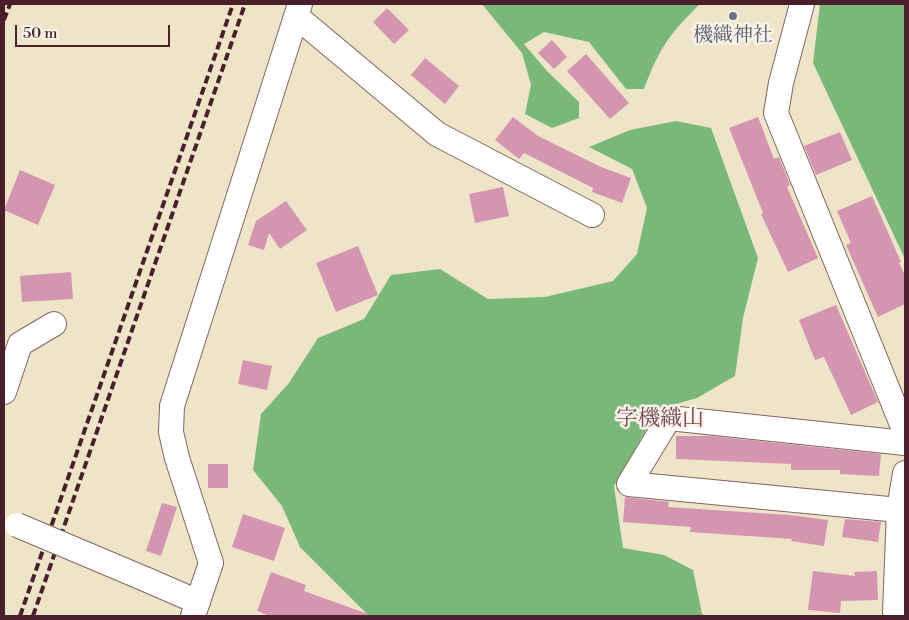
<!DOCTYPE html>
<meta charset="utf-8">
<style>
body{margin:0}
#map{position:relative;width:909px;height:620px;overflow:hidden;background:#eee5c8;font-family:"Libre Bodoni",serif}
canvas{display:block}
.frame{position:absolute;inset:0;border:5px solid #4a1f2b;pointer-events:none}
.scale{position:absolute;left:15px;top:25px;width:155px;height:22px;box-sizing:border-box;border:2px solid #4a1f2b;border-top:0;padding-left:6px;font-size:15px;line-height:18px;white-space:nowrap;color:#4a1f2b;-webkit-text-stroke:4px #f7f3e8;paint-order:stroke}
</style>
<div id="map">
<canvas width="909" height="620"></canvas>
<div class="frame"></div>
<div class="scale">50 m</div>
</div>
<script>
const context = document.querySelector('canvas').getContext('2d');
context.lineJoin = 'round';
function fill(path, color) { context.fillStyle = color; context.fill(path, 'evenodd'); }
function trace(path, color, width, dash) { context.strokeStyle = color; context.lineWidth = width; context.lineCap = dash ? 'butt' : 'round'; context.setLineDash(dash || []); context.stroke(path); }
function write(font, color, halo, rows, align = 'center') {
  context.font = font + ' "Libre Bodoni","Noto Serif JP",serif'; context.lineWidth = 5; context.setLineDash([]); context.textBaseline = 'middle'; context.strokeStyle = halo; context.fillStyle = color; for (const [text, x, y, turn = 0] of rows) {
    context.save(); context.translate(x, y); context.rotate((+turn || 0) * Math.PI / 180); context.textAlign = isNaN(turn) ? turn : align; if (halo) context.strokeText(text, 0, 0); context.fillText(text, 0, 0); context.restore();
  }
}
fill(new Path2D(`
 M 482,4 L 700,4 C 669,34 659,49 644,89 L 626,89 L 589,42 L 544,32 L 524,44 L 547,71 L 579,102 L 579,118 L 552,128 L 525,114 L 531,85 L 522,53 Z
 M 820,4 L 905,4 L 905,259 L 813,63 Z
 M 676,121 L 711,128 L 758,258 L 743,318 L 735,376 L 697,398 L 658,409 L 614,486 L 623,548 L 664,555 L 693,570 L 702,614 L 706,616 L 369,616 L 300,547 L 282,506 L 253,470 L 261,414 L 289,383 L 318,338 L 364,319 L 391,275 L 440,269 L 488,299 L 545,297 L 613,281 L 637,254 L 647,208 L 632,169 L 589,147 L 630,130 Z`), '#7ab87a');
fill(new Path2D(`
 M 387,8 L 409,30 L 394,44 L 373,22 Z
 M 552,40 L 567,57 L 554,69 L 538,53 Z
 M 586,54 L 629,103 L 610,119 L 567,71 Z
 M 425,58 L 459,86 L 445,104 L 411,75 Z
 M 513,117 L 538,136 L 601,167 L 631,178 L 622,203 L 592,192 L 593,188 L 524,153 L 519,159 L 495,140 Z
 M 758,117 L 774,159 L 779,157 L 790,185 L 787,187 L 818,258 L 788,272 L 761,214 L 763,213 L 729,128 Z
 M 840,132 L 852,160 L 816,175 L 804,146 Z
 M 20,170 L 55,185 L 38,225 L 4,210 Z
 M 503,187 L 509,216 L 475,223 L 469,194 Z
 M 872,196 L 901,262 L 899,263 L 905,275 L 905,304 L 878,317 L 846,245 L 851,243 L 837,211 Z
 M 286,201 L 307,230 L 280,249 L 269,233 L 264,250 L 248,245 L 256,221 Z
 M 358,246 L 378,295 L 336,312 L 316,263 Z
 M 71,272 L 73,299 L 22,302 L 20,276 Z
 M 836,305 L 878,402 L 851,415 L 824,357 L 815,360 L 799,320 Z
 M 243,360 L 272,366 L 267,390 L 238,384 Z
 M 676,436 L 711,436 L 881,454 L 879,476 L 840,474 L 840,470 L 791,470 L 791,464 L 676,459 Z
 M 208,464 L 228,464 L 228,488 L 208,488 Z
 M 625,497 L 669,502 L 668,507 L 790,515 L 828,520 L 824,546 L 791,541 L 792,539 L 690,532 L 691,527 L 623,522 Z
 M 162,503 L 177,507 L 161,556 L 146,551 Z
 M 243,514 L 285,528 L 274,561 L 232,547 Z
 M 845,519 L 881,522 L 878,542 L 842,537 Z
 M 813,571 L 855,576 L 854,572 L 877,571 L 878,600 L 841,601 L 840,613 L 808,610 Z
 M 271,572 L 306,585 L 304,591 L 368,614 L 368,616 L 270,616 L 257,611 Z`), '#d595b1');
const minor = new Path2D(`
 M 802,4 L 781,83 L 776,113 L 905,432
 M 296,16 L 437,134 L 592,215
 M 4,392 L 20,344 L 54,324
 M 899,510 L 629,484 L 669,418 L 905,443
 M 145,579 L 198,602
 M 895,613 L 899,510 L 905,473
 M 193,616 L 211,563 L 177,458 L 171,432 L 172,406 L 300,4`);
trace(minor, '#836462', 26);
trace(minor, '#fff', 24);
trace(new Path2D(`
 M 4,20 L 10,4
 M 20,616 L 233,4
 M 33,616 L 245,4`), '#4a1f2b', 4, [8, 4]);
const minorBridge = new Path2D(`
 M 17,525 L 145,579`);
trace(minorBridge, '#836462', 26, []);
trace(minorBridge, '#fff', 24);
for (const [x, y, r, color] of [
 [733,16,5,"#6b7280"]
]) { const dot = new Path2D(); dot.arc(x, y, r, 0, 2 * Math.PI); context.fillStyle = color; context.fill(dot); trace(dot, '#f7f3e8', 2); }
write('20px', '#5b616d', '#f7f3e8', [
 ["機織神社",733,36]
]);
write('22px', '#7b485a', '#f7f3e8', [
 ["字機織山",660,420]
]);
</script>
